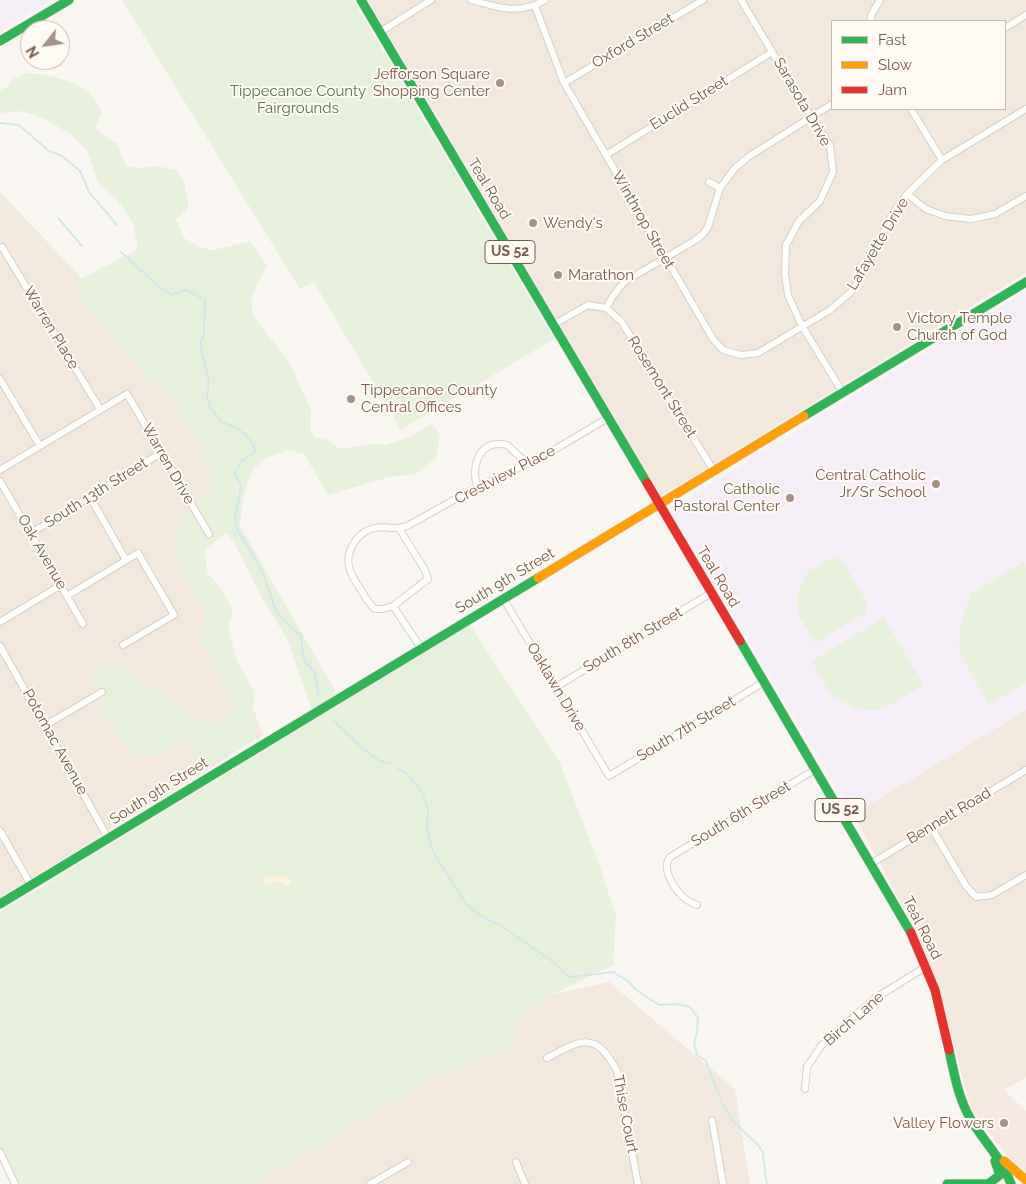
<!DOCTYPE html>
<style>
body{margin:0}
#map{position:relative;width:1026px;height:1184px;overflow:hidden;background:#f9f5f0;font-family:Raleway,sans-serif}
canvas{display:block}
.legend{position:absolute;left:831px;top:20px;width:175px;height:90px;box-sizing:border-box;background:#fffaf3;border:1px solid #cabbb1;margin:0;padding:6px 9px;list-style:none;font-size:15px;color:#7a5c4d}
.legend li{display:flex;align-items:center;gap:10px;height:25px}
.legend b{width:25px;border:1px solid #cabbb1}
.north{position:absolute;left:20px;top:20px;width:50px;height:50px;box-sizing:border-box;background:#fffaf3;border:1px solid #cabbb1;border-radius:50%;rotate:240deg;font-size:14px;font-weight:700;line-height:20px;text-align:center;color:#7a5c4d}
.north::after{content:'';display:block;margin:auto;width:18px;height:22px;background:#a69286;clip-path:polygon(50% 0,100% 100%,50% 72%,0 100%)}
</style>
<div id="map">
<canvas width="1026" height="1184"></canvas>
<ul class="legend">
<li><b style="height:6px;background:#30b455"></b>Fast</li>
<li><b style="height:6px;background:#ff9f0a"></b>Slow</li>
<li><b style="height:6px;background:#e5322d"></b>Jam</li>
</ul>
<div class="north">N</div>
</div>
<script>
const context = document.querySelector('canvas').getContext('2d');
context.lineJoin = 'round';
function fill(path, color) { context.fillStyle = color; context.fill(path, 'evenodd'); }
function trace(path, color, width, dash) { context.strokeStyle = color; context.lineWidth = width; context.lineCap = dash ? 'butt' : 'round'; context.setLineDash(dash || []); context.stroke(path); }
function write(font, color, halo, rows, align = 'center') {
  context.font = font + ' Raleway,sans-serif'; context.lineWidth = 4; context.setLineDash([]); context.textBaseline = 'middle'; context.strokeStyle = halo; context.fillStyle = color; for (const [text, x, y, turn = 0] of rows) {
    context.save(); context.translate(x, y); context.rotate((+turn || 0) * Math.PI / 180); context.textAlign = isNaN(turn) ? turn : align; if (halo) context.strokeText(text, 0, 0); context.fillText(text, 0, 0); context.restore();
  }
}
fill(new Path2D(`
 M 368,0 L 1026,0 L 1026,273 L 661,496 ZM 832,21 L 1005,21 L 1005,109 L 832,109 Z
 M 0,192 L 181,383 L 233,481 L 195,551 L 263,735 L 0,898 Z
 M 1026,710 L 1026,1077 L 971,1109 L 937,980 L 913,925 L 853,814 Z
 M 609,982 L 735,1089 L 750,1184 L 253,1184 L 431,1079 L 511,1048 L 518,1020 L 551,995 Z`), '#f2e8de');
fill(new Path2D(`
 M 1004,1090 L 1026,1111 L 1026,1172 L 1003,1151 L 971,1109 Z`), '#f6e8e1');
fill(new Path2D(`
 M 0,0 L 50,0 L 0,30 Z
 M 1026,291 L 1026,710 L 853,814 L 669,509 Z`), '#f6eef6');
fill(new Path2D(`
 M 122,0 L 353,0 L 554,339 L 401,430 L 314,282 L 300,289 Z
 M 28,73 C 44,74 73,80 86,90 C 93,96 98,104 102,112 L 95,128 L 109,139 L 117,143 L 126,166 L 143,168 L 156,166 L 177,170 L 184,182 L 189,207 L 176,220 L 184,238 L 201,248 L 214,250 L 250,241 L 267,266 L 257,284 L 251,301 L 253,315 L 290,364 L 311,410 L 310,429 L 315,438 L 328,440 L 340,449 L 371,444 L 386,445 L 408,438 L 432,424 L 440,435 L 436,458 L 416,474 L 389,477 L 328,495 L 304,454 L 288,450 L 268,457 L 253,469 L 243,498 L 240,526 L 337,694 L 312,710 L 287,639 L 262,598 L 235,544 L 227,533 L 205,549 L 207,573 L 220,587 L 233,610 L 228,627 L 237,662 L 255,692 L 252,711 L 256,739 L 205,769 L 183,740 L 158,756 L 135,755 L 102,714 L 92,673 L 120,662 L 146,688 L 164,693 L 193,720 L 219,723 L 232,708 L 210,653 L 198,640 L 206,613 L 177,565 L 176,536 L 186,513 L 207,492 L 215,481 L 199,445 L 171,395 L 144,377 L 115,338 L 77,294 L 73,283 L 138,249 L 133,223 L 118,201 L 97,180 L 88,152 L 71,134 L 38,116 L 20,111 L 0,113 L 0,90 L 7,87 L 13,79 Z
 M 839,555 L 868,604 L 865,613 L 815,643 L 797,612 L 798,594 L 808,571 Z
 M 1023,562 L 1026,566 L 1026,683 L 988,705 L 959,651 L 960,626 L 971,594 Z
 M 884,618 L 924,685 L 892,704 L 878,710 L 858,709 L 832,697 L 812,661 Z
 M 470,625 L 559,761 L 598,861 L 616,916 L 613,965 L 551,995 L 518,1020 L 511,1048 L 431,1079 L 253,1184 L 17,1184 L 0,1149 L 0,912 Z`), '#e7f0db');
fill(new Path2D(`
 M 268,876 C 275,879 282,874 290,878 L 291,881 L 288,886 L 278,881 L 268,885 L 264,883 L 263,880 L 264,877 Z`), '#fbf2d9');
trace(new Path2D(`
 M 0,123 L 19,125 L 49,151 L 62,156 L 80,171 L 89,192 L 117,225
 M 59,219 L 82,246
 M 120,251 L 157,285 L 171,295 L 186,290 L 205,300 L 204,333 L 200,345 L 209,382 L 207,395 L 209,406 L 222,422 L 236,427 L 251,440 L 256,452 L 241,461 L 235,474 L 241,486 L 235,518 L 238,531 L 258,563 L 268,586 L 276,612 L 301,636 L 304,660 L 315,673 L 319,697
 M 333,721 C 349,733 370,761 391,764
 M 398,768 L 409,776 L 422,792 L 428,810 L 427,829 L 433,852 L 467,905 L 481,916 L 500,925 L 553,962 L 565,974 L 571,977 L 613,972 L 628,981 L 635,989 L 659,1005 L 677,1004 L 690,1007 L 698,1018 L 697,1033 L 694,1043 L 697,1055 L 706,1061 L 723,1105 L 731,1119 L 759,1146 L 763,1153 L 766,1180 L 768,1184`), '#d0e8ea', 2);
const street = new Path2D(`
 M 471,0 C 498,8 520,15 545,0
 M 741,0 L 811,117 L 830,146 L 833,172 L 820,201 L 799,221 L 786,245 L 785,274 L 788,295 L 802,326 L 843,393
 M 535,6 L 564,83 L 713,339 L 723,350 L 741,355 L 758,353 L 830,310 L 852,291 L 868,265 L 890,218 L 907,194 L 942,160 L 1026,109
 M 871,21 L 871,15 L 880,0
 M 1005,28 L 1026,15
 M 380,32 L 431,0
 M 564,83 L 703,0
 M 911,109 L 942,160
 M 606,155 L 772,52
 M 709,182 L 720,188
 M 907,194 L 926,209 L 945,216 L 971,219 L 995,214 L 1026,196
 M 2,247 L 100,409
 M 606,308 L 621,321 L 714,471
 M 553,325 L 588,305 L 606,308 L 613,296 L 624,282 L 694,241 L 702,235 L 708,227 L 720,188 L 735,168 L 748,157 L 832,104
 M 0,379 L 40,446
 M 0,470 L 127,394 L 209,534
 M 0,481 L 83,624
 M 477,487 C 471,464 480,439 507,445 L 528,464
 M 90,497 L 126,560
 M 31,533 L 161,453
 M 67,596 L 138,553 L 174,615 L 123,645
 M 503,598 L 609,776 L 764,682
 M 393,606 L 428,579 L 425,570 L 400,530
 M 0,622 L 61,585
 M 0,646 L 108,838
 M 421,648 L 393,606 L 383,609 L 375,609 C 369,604 365,597 361,590 C 357,584 352,577 350,570 C 344,554 356,534 371,529 C 385,524 395,532 409,525 L 477,487 L 542,457 L 608,418
 M 556,687 L 711,593
 M 46,725 L 102,692
 M 931,827 L 966,886 L 976,897 L 992,895 L 1026,875
 M 0,831 L 31,885
 M 872,863 L 1026,770
 M 697,905 C 692,903 686,900 683,897 C 673,887 661,868 670,857 L 816,769
 M 547,1058 C 582,1039 596,1031 617,1071 L 638,1184
 M 805,1089 L 807,1067 L 821,1046 L 874,999 L 927,966
 M 712,1120 L 723,1184
 M 0,1152 L 15,1184
 M 516,1162 L 525,1184
 M 370,1184 L 408,1162`);
const fast = new Path2D(`
 M 361,0 L 647,483
 M 0,41 L 69,0
 M 804,416 L 1026,282
 M 740,641 L 911,933
 M 0,904 L 538,578
 M 949,1050 C 954,1073 958,1097 970,1118 C 983,1141 1002,1158 1011,1184
 M 947,1184 L 987,1184
 M 988,1184 L 1000,1175 L 995,1161`);
const slow = new Path2D(`
 M 538,578 L 804,416
 M 1004,1161 L 1026,1180`);
const jam = new Path2D(`
 M 647,483 L 740,641
 M 911,933 L 935,990 L 949,1050`);
trace(street, '#d7d1cb', 8);
trace(fast, '#d9d2cb', 10);
trace(slow, '#d9d2cb', 10);
trace(jam, '#d9d2cb', 10);
trace(street, '#fefefd', 6);
trace(fast, '#30b455', 9);
trace(slow, '#ff9f0a', 9);
trace(jam, '#e5322d', 9);
for (const [x, y, r, color] of [
 [500,83,5,"#a69286"],
 [533,223,5,"#a69286"],
 [558,275,5,"#a69286"],
 [897,327,5,"#a69286"],
 [351,399,5,"#a69286"],
 [936,484,5,"#a69286"],
 [790,498,5,"#a69286"],
 [1004,1123,5,"#a69286"]
]) { const dot = new Path2D(); dot.arc(x, y, r, 0, 2 * Math.PI); context.fillStyle = color; context.fill(dot); trace(dot, '#fffaf3', 2); }
for (const [x, y, w] of [
 [510,252,50],
 [840,810,50]
]) { const box = new Path2D(); box.roundRect(x - w / 2, y - 11.5, w, 23, 4); context.fillStyle = '#fffaf3'; context.fill(box); trace(box, '#7a5c4d', 1); }
write('bold 14px', '#7a5c4d', null, [
 ["US 52",510,252],
 ["US 52",840,810]
]);
write('15px', '#7a5c4d', '#fffaf3', [
 ["Oxford Street",633,41,-31],
 ["Sarasota Drive",802,102,60],
 ["Euclid Street",689,103,-32],
 ["Teal Road",489,189,59],
 ["Winthrop Street",643,220,60],
 ["Lafayette Drive",878,244,-59],
 ["Warren Place",51,328,59],
 ["Rosemont Street",662,387,58],
 ["Warren Drive",168,464,60],
 ["Crestview Place",505,475,-27],
 ["South 13th Street",96,493,-32],
 ["Oak Avenue",42,552,60],
 ["Teal Road",718,577,59],
 ["South 9th Street",505,581,-31],
 ["South 8th Street",633,640,-31],
 ["Oaklawn Drive",556,687,59],
 ["South 7th Street",686,729,-31],
 ["Potomac Avenue",55,742,61],
 ["South 9th Street",159,791,-32],
 ["South 6th Street",741,814,-31],
 ["Bennett Road",949,816,-31],
 ["Teal Road",922,928,63],
 ["Birch Lane",854,1019,-41],
 ["Thise Court",625,1114,79]
]);
write('15px', '#7a5c4d', '#fffaf3', [
 ["Jefforson Square",490,74],
 ["Shopping Center",490,91],
 ["Wendy's",543,223,"left"],
 ["Marathon",568,275,"left"],
 ["Victory Temple",907,318,"left"],
 ["Church of God",907,335,"left"],
 ["Tippecanoe County",361,390,"left"],
 ["Central Offices",361,407,"left"],
 ["Central Catholic",926,475],
 ["Jr/Sr School",926,492],
 ["Catholic",780,489],
 ["Pastoral Center",780,506],
 ["Valley Flowers",994,1123]
], 'right');
write('15px', '#537a41', '#fffaf3', [
 ["Tippecanoe County",298,91],
 ["Fairgrounds",298,108]
]);
</script>
